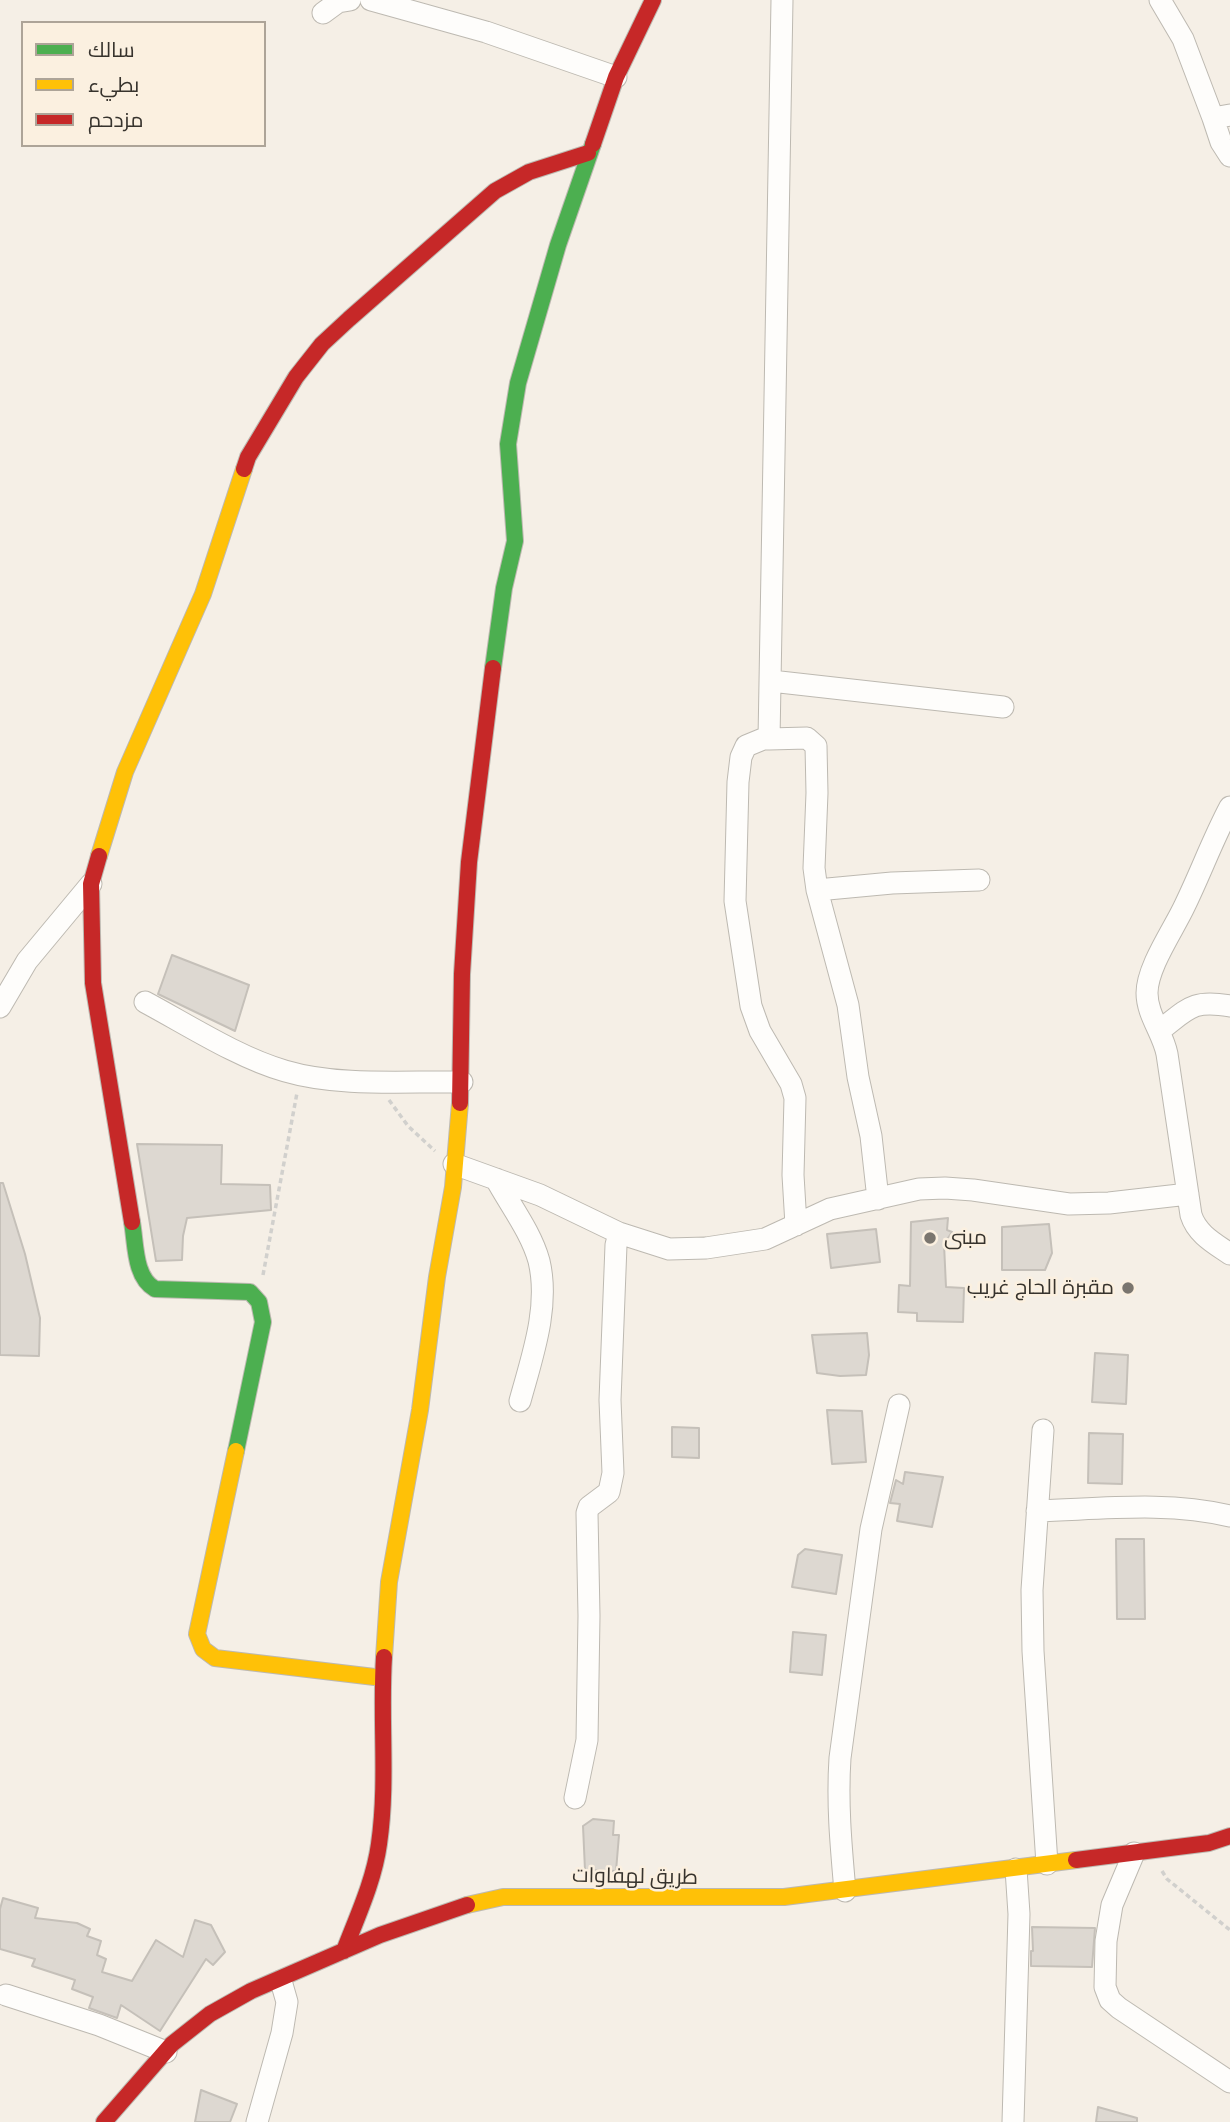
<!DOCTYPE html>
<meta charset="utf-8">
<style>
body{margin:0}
#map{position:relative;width:1230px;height:2122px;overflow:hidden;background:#f5efe6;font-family:Karla,Cairo,sans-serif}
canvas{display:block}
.legend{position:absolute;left:21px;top:21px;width:245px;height:126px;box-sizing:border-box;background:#fbf0e0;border:2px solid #ada498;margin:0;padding:9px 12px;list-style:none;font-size:21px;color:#37332d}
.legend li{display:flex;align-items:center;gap:14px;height:35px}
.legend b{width:35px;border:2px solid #ada498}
</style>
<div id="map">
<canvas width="1230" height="2122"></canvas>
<ul class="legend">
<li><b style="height:9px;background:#4caf50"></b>سالك</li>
<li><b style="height:9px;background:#ffc107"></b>بطيء</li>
<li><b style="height:9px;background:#c62828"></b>مزدحم</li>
</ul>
</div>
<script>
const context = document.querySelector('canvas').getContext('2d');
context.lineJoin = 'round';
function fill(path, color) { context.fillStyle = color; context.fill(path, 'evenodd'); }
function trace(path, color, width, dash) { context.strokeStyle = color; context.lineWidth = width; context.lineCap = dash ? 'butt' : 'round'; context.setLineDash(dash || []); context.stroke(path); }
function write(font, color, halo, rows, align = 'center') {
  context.font = font + ' Karla,Cairo,sans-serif'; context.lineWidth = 5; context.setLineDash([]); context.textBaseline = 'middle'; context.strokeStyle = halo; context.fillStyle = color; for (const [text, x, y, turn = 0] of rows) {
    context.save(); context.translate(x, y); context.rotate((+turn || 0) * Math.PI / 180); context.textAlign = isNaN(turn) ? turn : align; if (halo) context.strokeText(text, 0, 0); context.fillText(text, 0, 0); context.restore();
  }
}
const building = new Path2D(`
 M 172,955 L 249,985 L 235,1031 L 158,994 Z
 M 137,1144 L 222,1145 L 221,1184 L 270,1185 L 271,1210 L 187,1218 L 183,1236 L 182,1260 L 156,1261 Z
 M 0,1183 L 3,1183 L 25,1254 L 40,1318 L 39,1356 L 0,1355 Z
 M 948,1218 L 947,1230 L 952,1232 L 944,1244 L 946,1287 L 964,1288 L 963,1322 L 917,1321 L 917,1313 L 898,1312 L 899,1285 L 910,1286 L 911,1222 Z
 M 1049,1224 L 1052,1253 L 1045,1270 L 1002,1270 L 1002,1227 Z
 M 876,1229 L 880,1262 L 831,1268 L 827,1234 Z
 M 867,1333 L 869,1355 L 866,1375 L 840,1376 L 817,1373 L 812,1335 Z
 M 1095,1353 L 1128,1355 L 1126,1404 L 1092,1402 Z
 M 827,1410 L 862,1411 L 866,1462 L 832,1464 Z
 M 672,1427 L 699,1428 L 699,1458 L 672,1457 Z
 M 1089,1433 L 1123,1434 L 1122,1484 L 1088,1483 Z
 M 905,1472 L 943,1477 L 932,1527 L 897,1521 L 900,1504 L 890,1503 L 896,1480 L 903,1484 Z
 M 1116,1539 L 1144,1539 L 1145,1619 L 1117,1619 Z
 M 805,1549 L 842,1555 L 836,1594 L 792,1587 L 798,1555 Z
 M 793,1632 L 826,1635 L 822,1675 L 790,1672 Z
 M 593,1819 L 614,1821 L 613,1835 L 619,1835 L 616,1871 L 585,1870 L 583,1826 Z
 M 3,1898 L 38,1908 L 35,1918 L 77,1923 L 90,1929 L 87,1936 L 101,1941 L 97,1955 L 106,1959 L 102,1972 L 132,1981 L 156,1940 L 183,1957 L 195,1920 L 211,1925 L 225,1952 L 213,1965 L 206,1959 L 160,2031 L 121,2005 L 117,2018 L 89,2008 L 93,1997 L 72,1989 L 75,1980 L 32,1966 L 35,1959 L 0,1949 L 0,1909 Z
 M 1032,1927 L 1095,1928 L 1092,1967 L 1031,1966 L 1031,1951 L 1033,1951 Z
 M 201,2090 L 237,2104 L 230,2122 L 195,2122 Z
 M 1098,2107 L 1137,2118 L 1137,2122 L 1096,2122 Z`);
fill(building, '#ddd8d1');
trace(building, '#c5c0b9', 2);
const street = new Path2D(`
 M 371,0 L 486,32 L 616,77
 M 782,0 L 769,739 L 763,739 L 746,746 L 741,757 L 738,782 L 735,901 L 751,1006 L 760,1031 L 791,1084 L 795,1098 L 793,1175 L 796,1225
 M 1160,0 L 1183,39 L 1213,118 L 1230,115
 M 323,13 L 338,2 L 350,0
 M 1213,118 L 1221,142 L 1230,156
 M 771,681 L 1003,707
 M 769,739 L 807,738 L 816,746 L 817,793 L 814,868 L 817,890 L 848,1005 L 858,1077 L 871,1136 L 878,1199
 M 1230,807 C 1213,839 1201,872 1185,905 C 1174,929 1147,967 1147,993 C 1147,1015 1163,1033 1167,1054 L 1191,1215 C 1197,1234 1214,1243 1230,1254
 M 817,890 L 892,883 L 979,880
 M 145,1002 C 188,1025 239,1058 285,1071 C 339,1087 405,1081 462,1082
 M 0,1007 L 27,961 L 91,884
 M 1159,1031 C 1188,1009 1192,999 1230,1006
 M 454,1164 L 540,1195 L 619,1233 L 669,1249 L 706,1248 L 765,1239 L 830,1209 L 919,1189 L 945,1188 L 973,1190 L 1069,1204 L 1109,1203 L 1188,1194
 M 496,1179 C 510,1205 531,1232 539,1261 C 550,1307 532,1357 520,1401
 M 1043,1430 L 1032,1590 L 1033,1651 L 1047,1864
 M 1037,1511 C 1102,1509 1167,1501 1230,1516
 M 575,1798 L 587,1740 L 589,1616 L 587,1513 L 589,1507 L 609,1492 L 613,1473 L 610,1400 L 616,1245 L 619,1233
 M 1134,1853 L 1112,1905 L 1106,1941 L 1105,1987 L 1110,2000 L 1119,2008 L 1230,2082
 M 845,1891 C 841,1846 837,1803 840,1758 L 871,1529 L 899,1405
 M 6,1995 L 99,2025 L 166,2052
 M 257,2122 L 282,2033 L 287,2002 L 281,1981
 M 1013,2122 L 1019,1914 L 1016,1869`);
const fast = new Path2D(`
 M 493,668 L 504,588 L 515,541 L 508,444 L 518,383 L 558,245 L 593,144
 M 132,1222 C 136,1244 134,1277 155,1289 L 250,1292 L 259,1302 L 263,1322 L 236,1451`);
const slow = new Path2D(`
 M 99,856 L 125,772 L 203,594 L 244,469
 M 236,1451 L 197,1634 L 203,1649 L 215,1658 L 383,1678
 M 384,1657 L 389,1582 L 420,1410 L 437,1277 L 453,1187 L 460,1103
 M 467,1905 L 503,1897 L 784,1897 L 1076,1860`);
const jam = new Path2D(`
 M 593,144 L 616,77 L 653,0
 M 244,469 L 248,457 L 296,377 L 322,344 L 349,319 L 495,191 L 529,172 L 588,153
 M 99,856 L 91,884 L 93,983 L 132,1222
 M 460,1103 L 462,974 L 469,862 L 493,668
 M 1076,1860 L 1209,1843 L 1230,1836
 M 344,1951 C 357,1917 374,1881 379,1844 C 388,1782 380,1719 384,1657
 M 104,2122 L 172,2044 L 210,2014 L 251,1991 L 380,1935 L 467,1905`);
trace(street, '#bdb9b1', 23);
trace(fast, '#bdb9b1', 18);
trace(slow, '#bdb9b1', 18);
trace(jam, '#bdb9b1', 18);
trace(new Path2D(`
 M 389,1100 L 408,1126 L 435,1151
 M 263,1275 L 297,1093
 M 1162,1871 L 1167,1879 L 1230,1930`), '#d1d0cd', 3.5, [5, 3.5]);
trace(street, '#fefdfb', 21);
trace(fast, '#4caf50', 16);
trace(slow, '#ffc107', 16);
trace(jam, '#c62828', 16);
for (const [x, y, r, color] of [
 [930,1238,7,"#7a756e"],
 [1128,1288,7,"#7a756e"]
]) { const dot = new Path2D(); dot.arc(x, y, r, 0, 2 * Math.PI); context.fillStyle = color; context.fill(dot); trace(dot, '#fbf0e0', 2.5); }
write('21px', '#37332d', '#fbf0e0', [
 ["مبنى",944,1238],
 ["مقبرة الحاج غريب",1114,1288,"right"]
], 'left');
write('21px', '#37332d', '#fbf0e0', [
 ["طريق لهفاوات",635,1877,1]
]);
</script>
